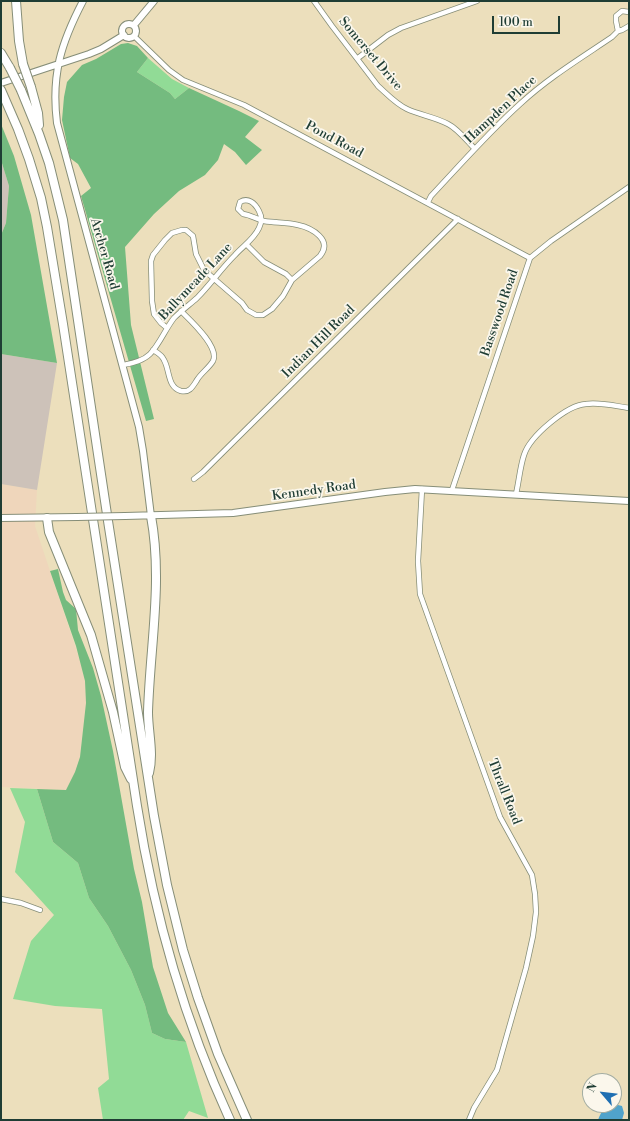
<!DOCTYPE html>
<style>
body{margin:0}
#map{position:relative;width:630px;height:1121px;overflow:hidden;background:#ecdfbc;font-family:"Libre Bodoni",serif}
canvas{display:block}
.frame{position:absolute;inset:0;border:2px solid #1f3d34;pointer-events:none}
.north{position:absolute;left:582px;top:1073px;width:40px;height:40px;box-sizing:border-box;background:#fbf7ec;border:1px solid #a3ada2;border-radius:50%;rotate:298deg;font-size:11px;font-weight:700;line-height:16px;text-align:center;color:#1f3d34}
.north::after{content:'';display:block;margin:auto;width:14px;height:18px;background:#1f6fb2;clip-path:polygon(50% 0,100% 100%,50% 72%,0 100%)}
.scale{position:absolute;left:492px;top:16px;width:68px;height:18px;box-sizing:border-box;border:2px solid #1f3d34;border-top:0;padding-left:5px;font-size:12px;line-height:14px;white-space:nowrap;color:#1f3d34;-webkit-text-stroke:3px #fbf7ec;paint-order:stroke}
</style>
<div id="map">
<canvas width="630" height="1121"></canvas>
<div class="frame"></div>
<div class="north">N</div>
<div class="scale">100 m</div>
</div>
<script>
const context = document.querySelector('canvas').getContext('2d');
context.lineJoin = 'round';
function fill(path, color) { context.fillStyle = color; context.fill(path, 'evenodd'); }
function trace(path, color, width, dash) { context.strokeStyle = color; context.lineWidth = width; context.lineCap = dash ? 'butt' : 'round'; context.setLineDash(dash || []); context.stroke(path); }
function write(font, color, halo, rows, align = 'center') {
  context.font = font + ' "Libre Bodoni",serif'; context.lineWidth = 3.5; context.setLineDash([]); context.textBaseline = 'middle'; context.strokeStyle = halo; context.fillStyle = color; for (const [text, x, y, turn = 0] of rows) {
    context.save(); context.translate(x, y); context.rotate((+turn || 0) * Math.PI / 180); context.textAlign = isNaN(turn) ? turn : align; if (halo) context.strokeText(text, 0, 0); context.fillText(text, 0, 0); context.restore();
  }
}
fill(new Path2D(`
 M 1,484 L 37,490 L 35,526 L 81,664 L 85,681 L 86,702 L 82,738 L 80,757 L 75,772 L 66,790 L 1,787 Z`), '#efd6bb');
fill(new Path2D(`
 M 1,160 L 9,186 L 6,223 L 1,235 Z
 M 1,354 L 57,363 L 37,490 L 1,484 Z`), '#cdc2b9');
fill(new Path2D(`
 M 148,58 L 172,79 L 189,88 L 175,99 L 170,93 L 137,72 Z
 M 10,788 L 37,789 L 53,842 L 78,863 L 89,898 L 108,926 L 131,970 L 145,1005 L 152,1033 L 165,1039 L 186,1042 L 208,1118 L 189,1111 L 183,1120 L 103,1120 L 98,1088 L 109,1079 L 102,1009 L 55,1006 L 13,999 L 31,941 L 54,915 L 15,872 L 25,822 Z`), '#91db96');
fill(new Path2D(`
 M 128,43 L 137,46 L 148,58 L 137,72 L 170,93 L 175,99 L 189,88 L 239,111 L 259,121 L 245,137 L 262,150 L 246,165 L 235,152 L 224,144 L 218,160 L 205,175 L 179,191 L 154,214 L 125,247 L 131,325 L 154,419 L 146,421 L 81,196 L 91,188 L 78,164 L 70,158 L 62,120 L 64,97 L 67,82 L 82,65 L 96,59 L 121,44 Z
 M 1,124 L 14,156 L 31,215 L 57,363 L 1,354 L 1,235 L 6,223 L 9,186 L 1,160 Z
 M 58,569 L 63,592 L 66,600 L 76,609 L 78,630 L 93,668 L 101,696 L 113,751 L 134,869 L 142,902 L 153,967 L 168,1013 L 186,1042 L 165,1039 L 152,1033 L 145,1005 L 131,970 L 108,926 L 89,898 L 78,863 L 53,842 L 37,789 L 66,790 L 75,772 L 80,757 L 86,703 L 85,681 L 76,646 L 50,571 Z`), '#74bb7f');
fill(new Path2D(`
 M 614,1104 L 622,1106 L 624,1113 L 622,1120 L 598,1120 C 601,1112 605,1105 614,1105 Z`), '#50a3cb');
const street = new Path2D(`
 M 314,1 L 332,26 L 378,86 C 387,94 396,104 407,109 C 420,115 435,117 448,124 C 458,129 467,141 475,149
 M 618,31 L 616,21 L 616,16 L 622,11 L 629,12
 M 134,36 L 169,70 L 183,80 L 244,105 L 530,258
 M 358,58 L 388,35 L 401,28 L 477,1
 M 428,202 L 431,196 C 460,165 489,132 520,104 C 548,78 581,58 612,37 L 618,31 L 622,30 L 629,26
 M 246,244 L 264,262 L 286,274 L 292,280
 M 153,350 C 158,353 162,355 164,360 C 170,370 167,387 181,391 C 190,393 193,386 197,380 C 201,373 209,368 213,361 C 220,347 190,320 181,311
 M 123,365 C 132,363 143,361 150,354 C 159,345 166,328 174,318 C 181,311 189,305 197,298 C 210,285 221,269 235,255 C 243,246 254,239 259,228 C 262,221 262,217 259,211 C 255,203 248,197 240,202 L 238,209 L 243,214 C 251,215 256,219 264,221 C 275,223 287,222 298,225 C 312,228 333,240 320,256 L 292,280 L 283,296 L 272,309 L 263,315 L 256,315 L 247,310 L 242,303 L 204,270 L 196,254 L 193,236 L 186,230 L 182,230 L 172,233 L 165,240 L 153,255 L 151,261 L 152,301 L 154,314 L 161,323 L 167,328
 M 194,479 L 203,472 L 458,219
 M 422,489 L 418,561 L 420,594 L 500,817 L 532,875 L 535,894 L 536,912 L 533,936 L 526,968 L 497,1070 L 474,1108 L 469,1120
 M 452,490 L 530,258 L 551,241 L 629,187
 M 516,494 C 519,481 520,467 524,455 C 530,436 567,405 586,404 C 600,402 615,406 629,408
 M 1,899 L 21,903 L 40,910`);
const secondary = new Path2D(`
 M 83,1 C 61,43 51,75 57,123 L 139,427 L 143,451 L 151,516
 M122 31a7 7 0 1 1 14 0a7 7 0 1 1-14 0Z
 M 134,25 L 154,1
 M 1,83 L 89,54 L 101,49 L 124,35
 M 125,516 L 233,513 L 385,492 L 415,489 L 629,501
 M 1,518 L 77,517`);
const highway = new Path2D(`
 M 16,1 L 19,41 L 23,64
 M 1,53 L 10,68
 M 31,87 L 38,113 L 39,125
 M 1,90 L 18,129 L 29,159 L 41,198 L 47,227 L 63,324 L 137,806 C 154,914 184,1020 230,1120
 M 21,90 L 39,134 L 49,163 L 63,220 L 108,521 L 154,816 L 167,885 L 183,950 L 198,998 L 218,1054 L 247,1120
 M 47,518 L 49,532 L 91,635 L 113,712 L 125,767 L 131,779
 M 149,773 C 154,753 148,732 148,712 C 150,646 163,581 151,516`);
trace(street, '#868e78', 6);
trace(secondary, '#868e78', 8);
trace(highway, '#868e78', 10);
trace(street, '#fff', 4.5);
trace(secondary, '#fff', 6);
trace(highway, '#fff', 8);
const secondaryBridge = new Path2D(`
 M 77,517 L 125,516`);
const highwayBridge = new Path2D(`
 M 23,64 L 31,87
 M 10,68 L 21,90`);
trace(secondaryBridge, '#868e78', 8, []);
trace(highwayBridge, '#868e78', 10, []);
trace(secondaryBridge, '#fff', 6);
trace(highwayBridge, '#fff', 8);
write('13px', '#1f3d34', '#fbf7ec', [
 ["Somerset Drive",370,54,50],
 ["Hampden Place",501,110,-43],
 ["Pond Road",334,140,28],
 ["Archer Road",104,254,74],
 ["Ballymeade Lane",196,282,-47],
 ["Basswood Road",500,313,-71],
 ["Indian Hill Road",319,342,-45],
 ["Kennedy Road",314,491,-8],
 ["Thrall Road",504,792,68]
]);
</script>
